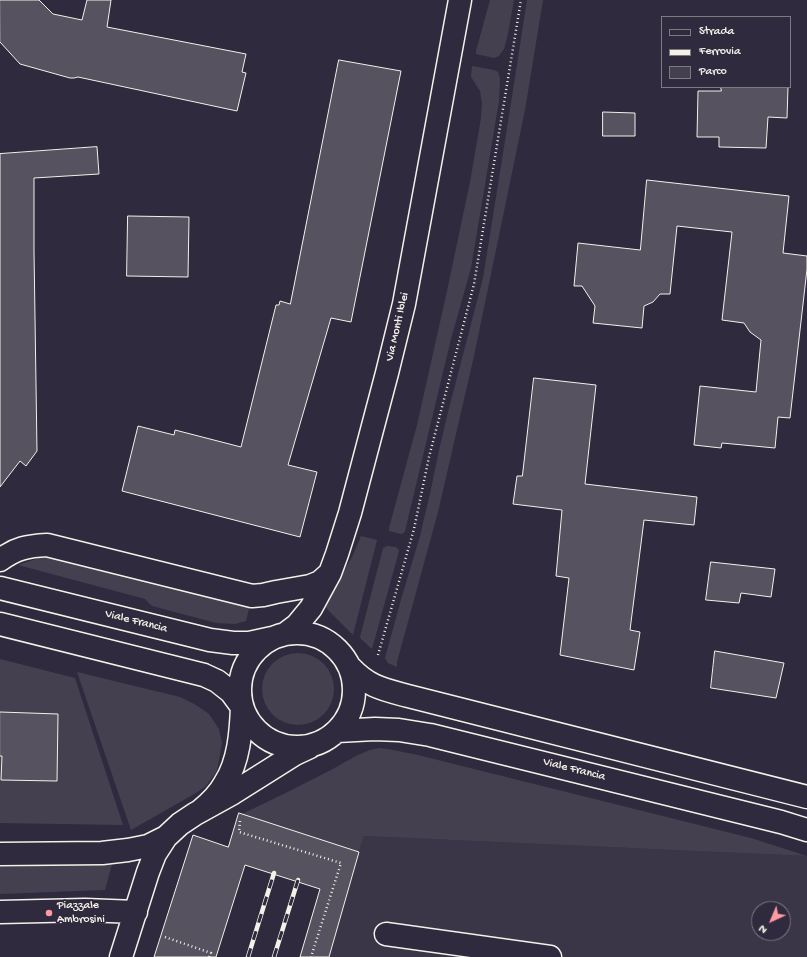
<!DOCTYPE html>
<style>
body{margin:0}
#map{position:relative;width:807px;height:957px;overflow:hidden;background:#2f2a3d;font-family:"Gochi Hand",sans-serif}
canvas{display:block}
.legend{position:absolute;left:661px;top:16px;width:130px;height:72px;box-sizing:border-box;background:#2f2a3d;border:1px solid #7e7a81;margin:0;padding:5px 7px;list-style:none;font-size:12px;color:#f4f1e8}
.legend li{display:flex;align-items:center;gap:8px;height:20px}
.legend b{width:20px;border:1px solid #7e7a81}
.north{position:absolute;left:751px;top:901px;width:40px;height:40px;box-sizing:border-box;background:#2f2a3d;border:1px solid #7e7a81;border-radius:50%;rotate:224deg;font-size:11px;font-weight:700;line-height:16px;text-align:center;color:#f4f1e8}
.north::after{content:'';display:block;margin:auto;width:14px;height:18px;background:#ff9aa2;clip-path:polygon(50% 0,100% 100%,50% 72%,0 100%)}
</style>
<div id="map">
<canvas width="807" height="957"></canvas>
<ul class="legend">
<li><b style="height:5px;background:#2f2a3d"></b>Strada</li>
<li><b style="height:5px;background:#f4f1e8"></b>Ferrovia</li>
<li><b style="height:11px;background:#454050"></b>Parco</li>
</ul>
<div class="north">N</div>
</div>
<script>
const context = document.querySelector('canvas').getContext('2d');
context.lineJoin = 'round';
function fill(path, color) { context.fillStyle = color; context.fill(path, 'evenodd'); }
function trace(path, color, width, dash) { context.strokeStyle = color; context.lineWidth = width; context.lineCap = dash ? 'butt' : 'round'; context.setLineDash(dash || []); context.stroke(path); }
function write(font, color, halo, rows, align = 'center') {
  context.font = font + ' "Gochi Hand",sans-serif'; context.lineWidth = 3.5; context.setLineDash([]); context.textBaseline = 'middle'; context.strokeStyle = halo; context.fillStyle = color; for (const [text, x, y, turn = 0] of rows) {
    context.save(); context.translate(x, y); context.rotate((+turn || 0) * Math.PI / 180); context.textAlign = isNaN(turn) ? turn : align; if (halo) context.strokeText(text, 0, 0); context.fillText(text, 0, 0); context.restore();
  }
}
fill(new Path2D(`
 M 364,836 L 807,856 L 807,957 L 329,957 ZM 759,909 L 783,909 L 783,933 L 759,933 Z`), '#3b3647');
fill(new Path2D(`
 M 490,0 L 514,0 L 508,34 L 504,49 L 499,56 L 494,58 L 476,54 L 476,51 Z
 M 527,0 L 543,0 L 525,110 L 474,356 L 438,512 L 397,662 L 397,667 L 388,663 L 385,658 L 402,596 L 420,536 L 431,489 L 439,450 L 448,412 L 483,278 L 508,122 Z
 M 472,66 L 494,70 L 498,72 L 500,78 L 499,101 L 471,268 L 451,339 L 405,531 L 404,533 L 401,534 L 389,531 L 389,528 L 417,425 L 447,291 L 470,182 L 481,118 L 482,103 L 480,91 L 471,77 Z
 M 361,536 L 377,540 L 353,635 L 329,611 L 325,606 L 327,599 L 352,557 Z
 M 387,546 L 396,547 L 399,550 L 398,555 L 372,649 L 361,639 L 360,637 L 383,548 Z
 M 55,555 L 250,605 L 246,621 L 235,624 L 216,623 L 152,606 L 145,599 L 18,565 L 39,558 Z
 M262 689a36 36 0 1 1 72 0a36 36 0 1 1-72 0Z
 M 0,659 L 75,678 L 123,825 L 0,823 Z
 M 77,672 L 180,697 L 196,705 L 209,714 L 219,729 L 222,743 L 217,771 L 206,786 L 196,793 L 131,830 Z
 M 379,748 L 388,749 L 418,755 L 751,838 L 807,856 L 364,836 L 359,852 L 242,814 C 271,800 300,786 329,771 C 345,763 360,751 379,748 Z
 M 112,864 L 105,890 L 0,894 L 0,867 Z`), '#454050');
const building = new Path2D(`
 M 0,0 L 39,0 L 53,14 L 82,20 L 87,0 L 111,0 L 107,27 L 246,54 L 242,72 L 246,73 L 237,111 L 78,77 L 74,78 L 70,78 L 20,64 L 0,42 Z
 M 339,60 L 401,71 L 351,322 L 331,318 L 288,465 L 317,472 L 300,537 L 122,491 L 138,426 L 174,435 L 175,430 L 241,447 L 276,305 L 279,305 L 280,301 L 290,304 Z
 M 721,87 L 788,87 L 787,118 L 768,117 L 766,148 L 719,147 L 719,137 L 697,137 L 698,91 L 721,91 Z
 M 603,112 L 635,113 L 635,136 L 603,136 Z
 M 97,147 L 99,174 L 34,178 L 34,251 L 37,451 L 26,466 L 20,461 L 0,487 L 0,154 Z
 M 647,180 L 789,196 L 783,253 L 807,256 L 807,269 L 790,418 L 778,417 L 775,448 L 722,443 L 721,448 L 694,445 L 700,386 L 756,392 L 761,340 L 750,332 L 744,323 L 722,320 L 732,232 L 677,226 L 670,294 L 660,294 L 653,302 L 644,306 L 642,328 L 593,323 L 595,306 L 582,286 L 574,286 L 578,243 L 640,250 Z
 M 128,216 L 189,217 L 188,277 L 127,276 Z
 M 534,378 L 596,385 L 585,484 L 697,497 L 694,525 L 644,520 L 630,630 L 640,632 L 634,670 L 560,655 L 569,578 L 556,576 L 562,510 L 513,504 L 517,476 L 522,476 Z
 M 711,562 L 775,569 L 771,597 L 741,593 L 739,603 L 706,600 Z
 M 715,651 L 784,663 L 776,698 L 711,688 Z
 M 0,712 L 58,714 L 57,781 L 1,780 L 2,756 L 0,756 Z
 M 239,813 L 359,852 L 329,957 L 300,957 L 320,889 L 245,865 L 216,957 L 154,957 L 193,835 L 228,847 Z`);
fill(building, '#56525f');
trace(building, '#f4f1e8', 1);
const minor = new Path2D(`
 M 0,560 C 16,548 28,546 47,545 L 252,596 L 263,595 L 276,592 L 310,586 L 320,582 L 330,573
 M 0,588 L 210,640 L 233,643 L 249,643 L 272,638
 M 0,624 L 204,675 L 217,681 L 231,692 L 242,707 C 241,732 239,761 225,783 C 219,794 210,803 200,811
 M240 690a57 57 0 1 1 114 0a57 57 0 1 1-114 0Z
 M 285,634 L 297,625 L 311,608 L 330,573 L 337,554 L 350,513 L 387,373 L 404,304 L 460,0
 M 350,667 C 369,687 382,689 408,696 L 807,797
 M 337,731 L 375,729 L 399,730 L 430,735 L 781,822 L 807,830
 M 0,854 L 102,853 L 128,850 L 148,846 L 166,837
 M 0,912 L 85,910 L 136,912
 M 386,934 L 550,957
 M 121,957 L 148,872 L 155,854 L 166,837 L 180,824 L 195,814 L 233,793 L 295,754 L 310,747`);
trace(minor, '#f4f1e8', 25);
trace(new Path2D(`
 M 378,655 L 414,529 L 429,457 L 474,284 L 521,0
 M 240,821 L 239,832 L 341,863 L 311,957
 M 165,937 L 211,953 L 209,957`), '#f4f1e8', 2.5, [1, 3]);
trace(minor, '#2f2a3d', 22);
const rail = new Path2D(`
 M 248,957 L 274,873
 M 274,957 L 298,880`);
trace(rail, '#f4f1e8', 4.5);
trace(rail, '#2f2a3d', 3, [9]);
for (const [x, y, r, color] of [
 [49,913,4,"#ff9aa2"]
]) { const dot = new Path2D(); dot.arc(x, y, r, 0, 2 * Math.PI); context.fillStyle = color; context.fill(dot); trace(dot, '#2f2a3d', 1.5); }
write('12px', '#f4f1e8', '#2f2a3d', [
 ["Via Monti Iblei",398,327,-77],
 ["Viale Francia",136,622,14],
 ["Viale Francia",574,770,14]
]);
write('12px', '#f4f1e8', '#2f2a3d', [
 ["Piazzale",57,906],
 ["Ambrosini",57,920]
], 'left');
</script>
